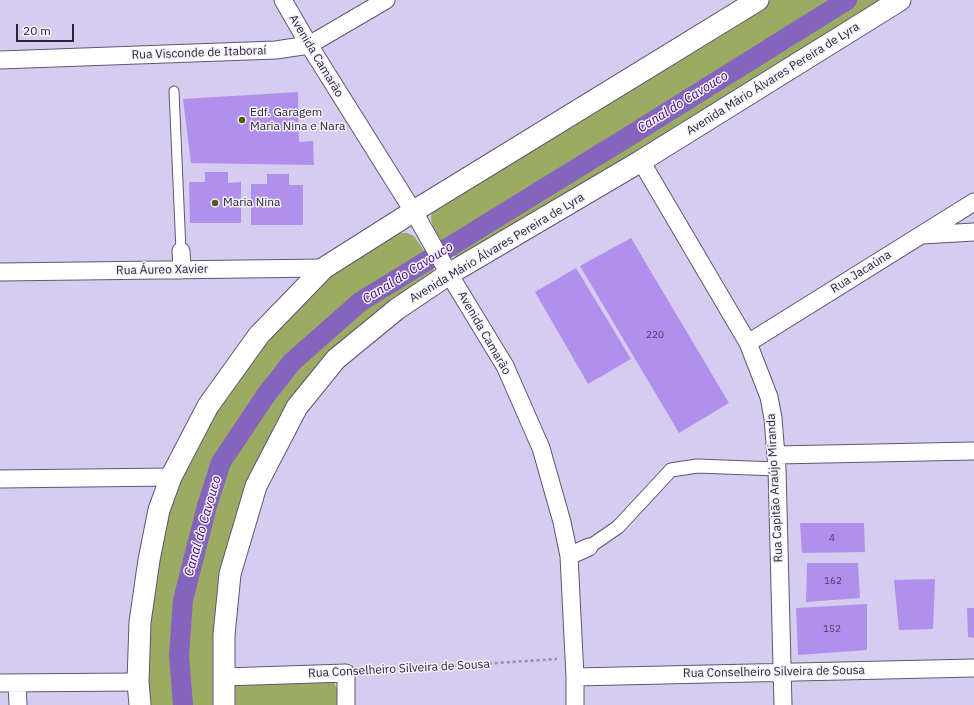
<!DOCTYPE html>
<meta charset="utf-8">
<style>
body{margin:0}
#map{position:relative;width:974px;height:705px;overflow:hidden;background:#d6ccf0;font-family:"IBM Plex Sans",sans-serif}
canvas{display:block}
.scale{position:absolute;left:16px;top:24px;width:58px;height:18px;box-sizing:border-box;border:2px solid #2b2634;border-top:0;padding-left:5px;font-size:12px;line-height:14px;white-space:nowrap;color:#2b2634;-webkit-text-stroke:3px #f4f1fc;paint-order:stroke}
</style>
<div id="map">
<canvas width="974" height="705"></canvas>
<div class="scale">20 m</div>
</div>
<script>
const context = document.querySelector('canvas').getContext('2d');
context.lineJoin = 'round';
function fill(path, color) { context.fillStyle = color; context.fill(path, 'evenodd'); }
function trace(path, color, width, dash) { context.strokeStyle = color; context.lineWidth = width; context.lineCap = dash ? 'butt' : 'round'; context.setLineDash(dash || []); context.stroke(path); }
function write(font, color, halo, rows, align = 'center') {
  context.font = font + ' "IBM Plex Sans",sans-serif'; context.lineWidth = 3; context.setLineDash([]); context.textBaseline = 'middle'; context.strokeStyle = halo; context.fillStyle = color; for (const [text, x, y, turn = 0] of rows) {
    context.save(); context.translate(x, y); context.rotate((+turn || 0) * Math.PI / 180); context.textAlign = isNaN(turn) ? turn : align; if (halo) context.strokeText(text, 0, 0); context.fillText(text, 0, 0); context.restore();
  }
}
fill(new Path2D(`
 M 769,0 L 895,0 L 458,258 L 450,254 L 433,228 L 431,218 L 432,209 L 564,126 Z
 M 393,233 L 407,233 L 414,236 L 433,264 L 434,273 L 364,330 L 252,485 L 221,705 L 147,705 L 144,661 L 159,547 L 175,495 L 196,442 L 230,382 L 335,267 Z
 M 334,682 L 340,698 L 346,705 L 233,705 L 232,684 Z`), '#9bab63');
trace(new Path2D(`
 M 183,705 L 179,655 L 183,600 L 207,506 L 221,462 L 266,395 L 292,362 L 360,302 L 631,135 L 847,0`), '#8564be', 20);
fill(new Path2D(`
 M 298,92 L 299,142 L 313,141 L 314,165 L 191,163 L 183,99 Z
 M 205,172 L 228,172 L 228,183 L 241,182 L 241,223 L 190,223 L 189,182 L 205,182 Z
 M 267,174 L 289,174 L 289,185 L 303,185 L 303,225 L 251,225 L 251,184 L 267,184 Z
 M 631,238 L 729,403 L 679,433 L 580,266 Z
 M 576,268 L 631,359 L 588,384 L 535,292 Z
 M 800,523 L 864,523 L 865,552 L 802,553 Z
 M 807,563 L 858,563 L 860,598 L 806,602 Z
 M 935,579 L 933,629 L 899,630 L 894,580 Z
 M 867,604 L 867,650 L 798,655 L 796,608 Z
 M 967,608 L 974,608 L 974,638 L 968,637 Z`), '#b08fed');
const service = new Path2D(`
 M 174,91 L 181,251`);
const pedestrian = new Path2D(`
 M 589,547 L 618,527 L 671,470 L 697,466 L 777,469`);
const minor = new Path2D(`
 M 283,0 L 309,45 L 418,219 L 449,274 L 505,366 L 541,448 L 562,522 L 569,556 L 575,677 L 575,705
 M 0,60 L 276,50 L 309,45 L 386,0
 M 641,161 L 748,343 L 769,397 L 773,418 L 777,469 L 783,705
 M 922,235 L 974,232
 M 181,251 L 182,270
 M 0,272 L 324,268
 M 748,343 L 974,202
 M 776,455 L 974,451
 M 0,479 L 171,477
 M 569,556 L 589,547
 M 224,677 L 346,673 L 346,705
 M 575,677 L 974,668
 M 0,683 L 138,682
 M 17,683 L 18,705`);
const tertiary = new Path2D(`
 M 140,705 L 138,682 L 140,622 L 149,560 L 159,510 L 171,477 L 208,406 L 259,335 L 324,268 L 414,211 L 758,0
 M 224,705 L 224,635 L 230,574 L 256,486 L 297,407 L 336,359 L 397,309 L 449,274 L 641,161 L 900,0`);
trace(service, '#5f5675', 11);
trace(pedestrian, '#5f5675', 15);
trace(minor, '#5f5675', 19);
trace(tertiary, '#5f5675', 23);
trace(new Path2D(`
 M 363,672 L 557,659`), '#958da9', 2.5, [3, 3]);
trace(service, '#fff', 9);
trace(pedestrian, '#fff', 13);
trace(minor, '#fff', 17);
trace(tertiary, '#fff', 21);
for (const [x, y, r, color] of [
 [242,120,4,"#515f00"],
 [215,203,4,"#515f00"]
]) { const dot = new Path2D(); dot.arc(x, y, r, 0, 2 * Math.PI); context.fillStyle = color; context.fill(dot); trace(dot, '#f4f1fc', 1.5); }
write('10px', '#4c4062', null, [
 ["220",655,335],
 ["4",832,538],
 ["162",833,581],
 ["152",832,629]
]);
write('12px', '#2b2634', '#f4f1fc', [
 ["Rua Visconde de Itaboraí",199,53,-2],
 ["Avenida Camarão",316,56,59],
 ["Avenida Mário Álvares Pereira de Lyra",773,79,-32],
 ["Avenida Mário Álvares Pereira de Lyra",497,248,-31],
 ["Rua Áureo Xavier",162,270,-1],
 ["Rua Jacaúna",861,272,-32],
 ["Avenida Camarão",484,333,60],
 ["Rua Capitão Araújo Miranda",775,488,-93],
 ["Rua Conselheiro Silveira de Sousa",399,669,-3],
 ["Rua Conselheiro Silveira de Sousa",774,672,-1]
]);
write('12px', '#2b2634', '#f4f1fc', [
 ["Edf. Garagem",250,113],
 ["Maria Nina e Nara",250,127],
 ["Maria Nina",223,203]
], 'left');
write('italic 13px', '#3e0074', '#f4f1fc', [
 ["Canal do Cavouco",683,102,-32],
 ["Canal do Cavouco",408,273,-32],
 ["Canal do Cavouco",203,526,-74]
]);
</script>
